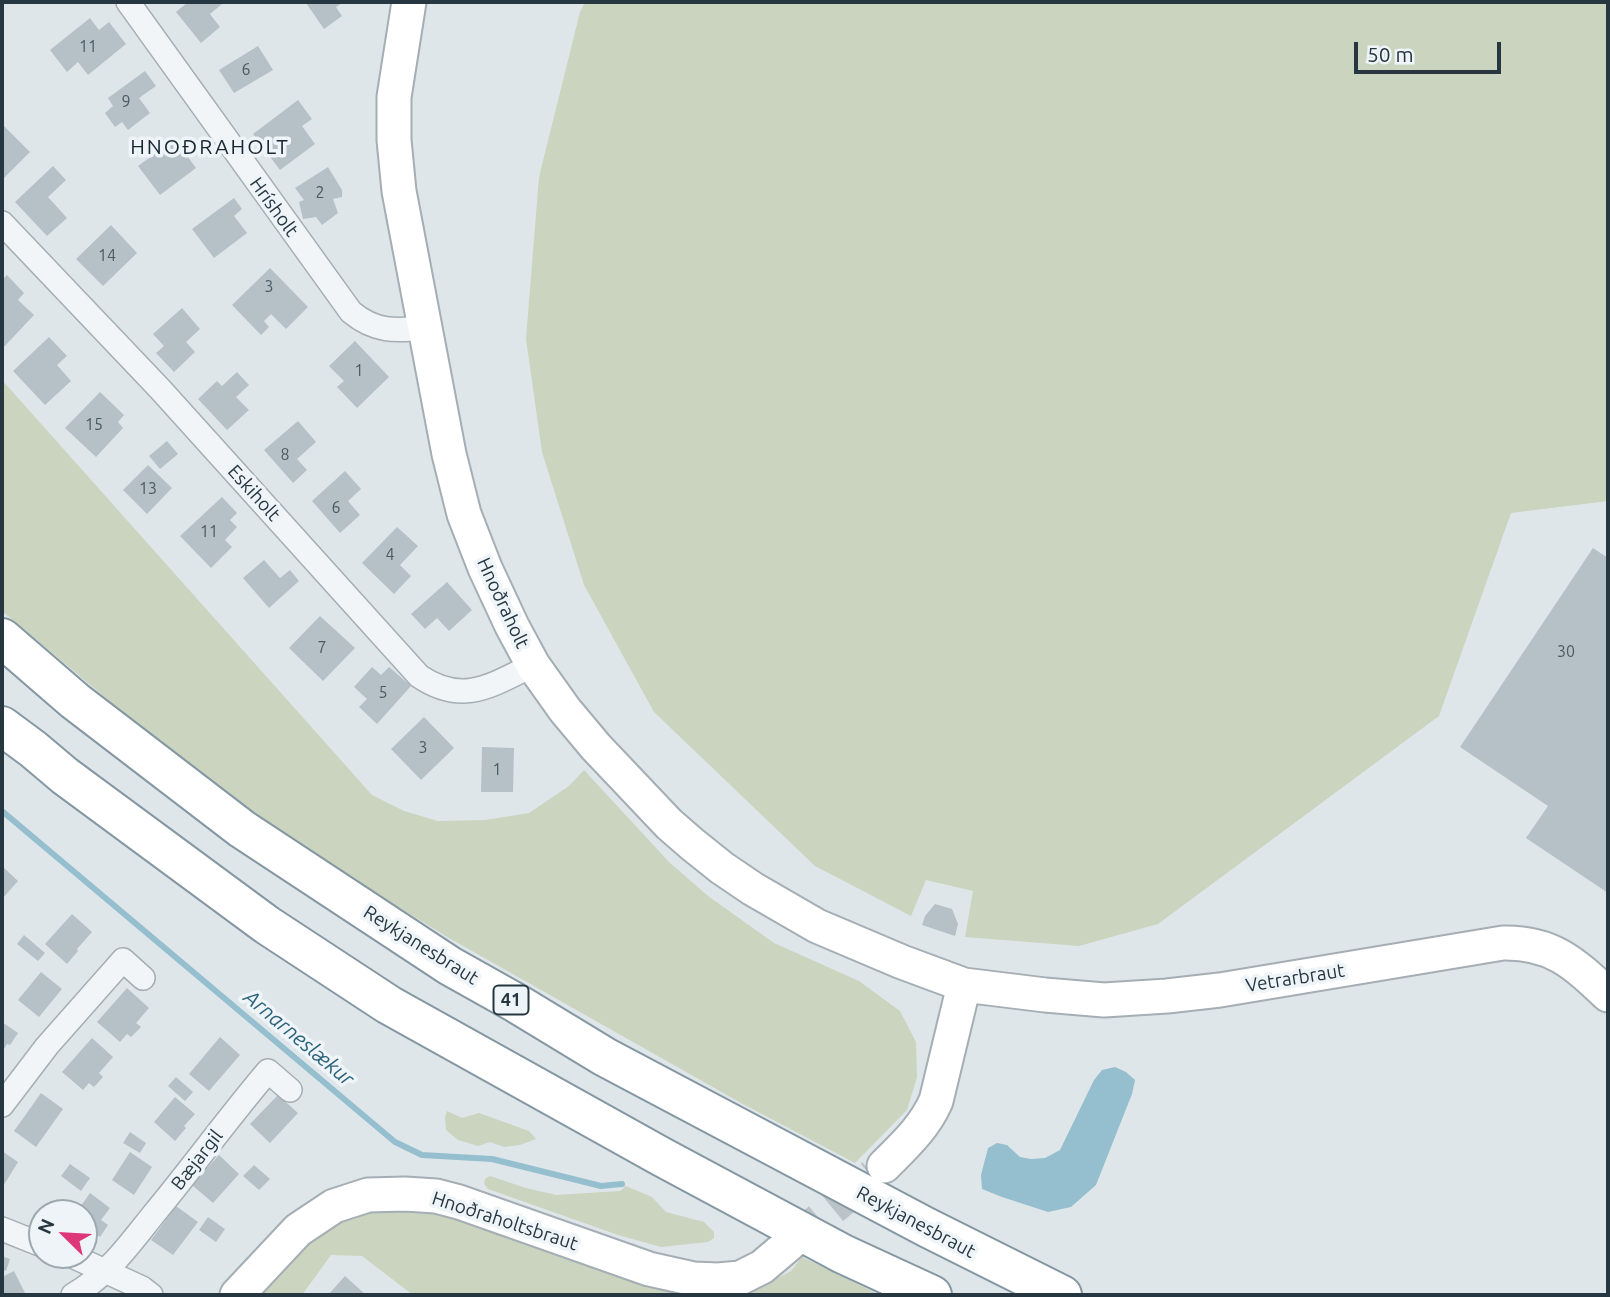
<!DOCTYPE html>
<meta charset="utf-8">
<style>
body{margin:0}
#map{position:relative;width:1610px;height:1297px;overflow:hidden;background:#dfe6ea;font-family:Ubuntu,sans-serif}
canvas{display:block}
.frame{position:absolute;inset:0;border:4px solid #263742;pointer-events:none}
.north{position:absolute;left:28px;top:1199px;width:70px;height:70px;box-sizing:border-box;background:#eef4f7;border:2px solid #9ea8af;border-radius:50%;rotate:294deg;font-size:19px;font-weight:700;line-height:28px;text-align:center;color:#263742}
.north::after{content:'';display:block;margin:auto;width:24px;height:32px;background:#dd3679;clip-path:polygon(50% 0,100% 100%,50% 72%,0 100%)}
.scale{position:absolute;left:1354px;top:42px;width:147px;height:32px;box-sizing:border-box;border:4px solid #263742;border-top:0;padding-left:9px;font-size:21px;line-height:24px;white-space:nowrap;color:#263742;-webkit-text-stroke:5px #eef4f7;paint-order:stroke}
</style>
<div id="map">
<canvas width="1610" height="1297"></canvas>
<div class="frame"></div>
<div class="north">N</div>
<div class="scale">50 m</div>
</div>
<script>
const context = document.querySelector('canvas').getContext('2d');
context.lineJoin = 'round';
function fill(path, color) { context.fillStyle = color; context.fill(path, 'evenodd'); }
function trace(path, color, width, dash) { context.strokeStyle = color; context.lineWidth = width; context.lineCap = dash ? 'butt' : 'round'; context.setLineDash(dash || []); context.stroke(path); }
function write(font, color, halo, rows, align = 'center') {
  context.font = font + ' Ubuntu,sans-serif'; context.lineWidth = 7; context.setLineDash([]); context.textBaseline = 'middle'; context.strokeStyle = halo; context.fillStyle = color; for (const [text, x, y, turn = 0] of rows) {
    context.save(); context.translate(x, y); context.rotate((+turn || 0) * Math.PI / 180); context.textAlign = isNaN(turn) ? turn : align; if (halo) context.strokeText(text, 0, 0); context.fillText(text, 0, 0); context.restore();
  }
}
fill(new Path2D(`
 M 585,2 L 1608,2 L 1608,501 L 1511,513 L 1439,716 L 1158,924 L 1079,946 L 965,937 L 973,891 L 926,880 L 911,916 L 815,866 L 654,712 L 584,585 L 542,452 L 526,339 L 539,177 L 580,12 Z
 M 2,380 L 372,795 L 404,811 L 438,821 L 485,820 L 529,813 L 569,786 L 584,770 L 669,862 L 708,896 L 774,943 L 859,981 L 900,1011 L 916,1042 L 917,1077 L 907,1110 L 855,1163 L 741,1103 L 449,938 L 310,853 L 156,740 L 2,611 Z
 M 447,1111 L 462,1118 L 479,1113 L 529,1131 L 536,1139 L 520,1145 L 504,1147 L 490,1142 L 478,1146 L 458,1140 L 446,1130 L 445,1117 Z
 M 490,1176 L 526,1188 L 556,1195 L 620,1191 L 626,1186 L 652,1197 L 666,1212 L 704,1222 L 714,1232 L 714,1238 L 708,1242 L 661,1247 L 618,1235 L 488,1189 L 484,1184 L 485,1179 Z
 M 407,1205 L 468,1219 L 720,1293 L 757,1289 L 791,1271 L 802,1257 L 880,1295 L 413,1295 L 362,1256 L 331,1255 L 302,1295 L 249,1295 L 338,1212 Z`), '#cad4bf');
fill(new Path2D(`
 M 1115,1067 L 1126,1072 L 1135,1080 L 1132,1094 L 1096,1185 L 1071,1207 L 1048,1212 L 1002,1197 L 982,1189 L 981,1175 L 988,1148 L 997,1143 L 1007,1145 L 1020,1157 L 1031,1159 L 1045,1158 L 1060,1150 L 1094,1080 L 1102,1070 Z`), '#95bfce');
trace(new Path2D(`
 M 2,811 L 395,1142 L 422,1155 L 492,1159 L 601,1186 L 622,1184`), '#95bfce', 6);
fill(new Path2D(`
 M 188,2 L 220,2 L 222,4 L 210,14 L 220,27 L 201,43 L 176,12 Z
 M 308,2 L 344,2 L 336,7 L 342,16 L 324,29 L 306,3 Z
 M 90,18 L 99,30 L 109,22 L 126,44 L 88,75 L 78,62 L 67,72 L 50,50 Z
 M 258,46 L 273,70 L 234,93 L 219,70 Z
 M 145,71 L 156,86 L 139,98 L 150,113 L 128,130 L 122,122 L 115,127 L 105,113 L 113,106 L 108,98 Z
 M 298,100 L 312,119 L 302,126 L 315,144 L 280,170 L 253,134 Z
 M 2,124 L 30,152 L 2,180 Z
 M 175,139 L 196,168 L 160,195 L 138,166 Z
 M 53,166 L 66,180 L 48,197 L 67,218 L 47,236 L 15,202 Z
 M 328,167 L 342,190 L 342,197 L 333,199 L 338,213 L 322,225 L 316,217 L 303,219 L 299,202 L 304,200 L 295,188 Z
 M 234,198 L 242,209 L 234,216 L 247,233 L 214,258 L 192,229 Z
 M 111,225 L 137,253 L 103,286 L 76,259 Z
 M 270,268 L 308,307 L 286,329 L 271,314 L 264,321 L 269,327 L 261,335 L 232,305 Z
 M 7,275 L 24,293 L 18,300 L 34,315 L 2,349 L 2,280 Z
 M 182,308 L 200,329 L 186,342 L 195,352 L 174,372 L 156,353 L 164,346 L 153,334 Z
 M 49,337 L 67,356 L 57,365 L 71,381 L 45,405 L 13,371 Z
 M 355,341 L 389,377 L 357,408 L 337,387 L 344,381 L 329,366 Z
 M 237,372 L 249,385 L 236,397 L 249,410 L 227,430 L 198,399 L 217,381 L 222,386 Z
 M 100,392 L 124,415 L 118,422 L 123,428 L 96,457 L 65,428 Z
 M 298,421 L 316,442 L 297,459 L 307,470 L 293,483 L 264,450 Z
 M 167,441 L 178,454 L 160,469 L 149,456 Z
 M 148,465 L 172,488 L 147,514 L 123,490 Z
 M 345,471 L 361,489 L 348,501 L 360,515 L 340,533 L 312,501 Z
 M 222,497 L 237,513 L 230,520 L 237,527 L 225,540 L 232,547 L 211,568 L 180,536 Z
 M 397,527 L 418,546 L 400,565 L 411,576 L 394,594 L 362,563 Z
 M 1593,548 L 1608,558 L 1608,893 L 1526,838 L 1548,806 L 1460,747 Z
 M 264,560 L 280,578 L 290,570 L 299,581 L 269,608 L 243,578 Z
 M 447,582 L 472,610 L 449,631 L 437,618 L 425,629 L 411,614 Z
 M 320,616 L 355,648 L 323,681 L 289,648 Z
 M 372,667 L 381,675 L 389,667 L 411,686 L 377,724 L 359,707 L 367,699 L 354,687 Z
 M 424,717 L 454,748 L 421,780 L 391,749 Z
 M 482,747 L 514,748 L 513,792 L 481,792 Z
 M 2,866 L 18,881 L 2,899 Z
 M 935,904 L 952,909 L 958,924 L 955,936 L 922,925 L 925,916 Z
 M 72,914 L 92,932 L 77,949 L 78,951 L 67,964 L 45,944 Z
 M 24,935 L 45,953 L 38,961 L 17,944 Z
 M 41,972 L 62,989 L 39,1017 L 18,1000 Z
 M 127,988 L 149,1008 L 136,1023 L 141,1027 L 131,1037 L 127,1034 L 120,1042 L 97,1022 Z
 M 2,1022 L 18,1033 L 10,1045 L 7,1044 L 2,1052 Z
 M 220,1037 L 240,1055 L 209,1091 L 189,1074 Z
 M 92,1038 L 113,1057 L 99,1073 L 103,1077 L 94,1087 L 89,1083 L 83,1090 L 62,1072 Z
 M 176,1077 L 193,1092 L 185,1101 L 168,1086 Z
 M 41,1093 L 63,1109 L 36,1147 L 14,1131 Z
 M 278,1095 L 298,1113 L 270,1143 L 250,1124 Z
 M 175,1097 L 195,1114 L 184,1126 L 186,1128 L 175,1141 L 154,1122 Z
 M 130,1132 L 146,1143 L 140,1153 L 123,1143 Z
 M 2,1151 L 18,1162 L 2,1188 Z
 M 130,1152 L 152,1167 L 134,1195 L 112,1180 Z
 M 219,1155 L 239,1174 L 213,1203 L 192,1185 Z
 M 70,1164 L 90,1178 L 81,1191 L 61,1176 Z
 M 254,1165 L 270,1179 L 259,1190 L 243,1176 Z
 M 90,1193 L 110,1208 L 101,1220 L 108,1225 L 100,1237 L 84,1225 L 84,1213 L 76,1213 Z
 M 176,1206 L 198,1222 L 173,1255 L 151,1240 Z
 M 208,1217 L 225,1229 L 216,1242 L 199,1230 Z
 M 2,1256 L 10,1259 L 6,1271 L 2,1270 Z
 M 14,1271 L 26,1295 L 2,1295 L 2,1277 Z
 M 345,1276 L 366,1295 L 328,1295 Z`), '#b5c0c7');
trace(new Path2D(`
 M 794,1240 L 873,1175`), '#bac3c8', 33, [33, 17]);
const street = new Path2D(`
 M 128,2 L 351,312 C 375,332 395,331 425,328
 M 2,223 L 160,389 L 419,676 C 463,706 492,685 533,665
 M 2,1105 L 47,1046 L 123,960 L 143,978
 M 2,1229 L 42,1245
 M 70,1255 L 142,1288 L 151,1295
 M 73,1295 C 107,1276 129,1245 153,1215 C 192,1168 228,1118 268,1071 L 290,1090`);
const secondary = new Path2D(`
 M 409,2 L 394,97 L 394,140 L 399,191 L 449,454 L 464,514 L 485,568 L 512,626 L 533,665 L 565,710 L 596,747 L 669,824 L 692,844 L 722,868 L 753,889 L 817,926 L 902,962 L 964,985 L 1045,995 L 1104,1000 L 1167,996 L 1220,990 L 1503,943 C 1552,942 1574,963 1608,995
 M 884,1166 C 904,1146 924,1128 936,1101 L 964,985
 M 237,1295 L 298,1230 L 334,1206 L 368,1195 L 405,1194 L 436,1196 L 459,1202 L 649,1269 L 694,1279 L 718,1280 L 740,1278 L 762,1267 L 794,1240`);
const highway = new Path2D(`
 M 2,638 L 75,701 L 242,829 L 450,966 L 516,1003 L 605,1057 L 926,1227 L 1062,1295
 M 2,726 L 33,749 L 65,776 L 267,925 L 389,1005 L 662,1157 L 843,1254 L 932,1295`);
trace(street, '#a4aeb4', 26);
trace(secondary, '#a4aeb4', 37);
trace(highway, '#8497a2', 42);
trace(street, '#f2f5f7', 23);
trace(secondary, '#fff', 33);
trace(highway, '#fff', 38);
write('16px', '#4a5963', null, [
 ["11",88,47],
 ["6",246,70],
 ["9",126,102],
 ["2",320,193],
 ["14",107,256],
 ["3",269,287],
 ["1",359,371],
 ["15",94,425],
 ["8",285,455],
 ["13",148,489],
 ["6",336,508],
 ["11",209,532],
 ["4",390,555],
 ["7",322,648],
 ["30",1566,652],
 ["5",383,693],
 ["3",423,748],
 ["1",497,770]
]);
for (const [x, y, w] of [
 [511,1000,35]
]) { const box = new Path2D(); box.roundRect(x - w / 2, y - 14.5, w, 29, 5); context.fillStyle = '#eef4f7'; context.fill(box); trace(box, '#263742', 2); }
write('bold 18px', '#263742', null, [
 ["41",511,1000]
]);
write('19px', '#263742', '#eef4f7', [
 ["Hrísholt",274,207,54],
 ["Eskiholt",254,493,48],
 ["Hnoðraholt",503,603,65],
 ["Reykjanesbraut",421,945,32],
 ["Vetrarbraut",1295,978,-9],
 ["Bæjargil",197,1160,-52],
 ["Hnoðraholtsbraut",505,1221,18],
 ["Reykjanesbraut",916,1222,28]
]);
context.letterSpacing = '2px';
write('21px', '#182833', '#eef4f7', [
 ["HNOÐRAHOLT",210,147]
]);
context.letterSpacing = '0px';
write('italic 21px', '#2b637b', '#eef4f7', [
 ["Arnarneslækur",299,1038,40]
]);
</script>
